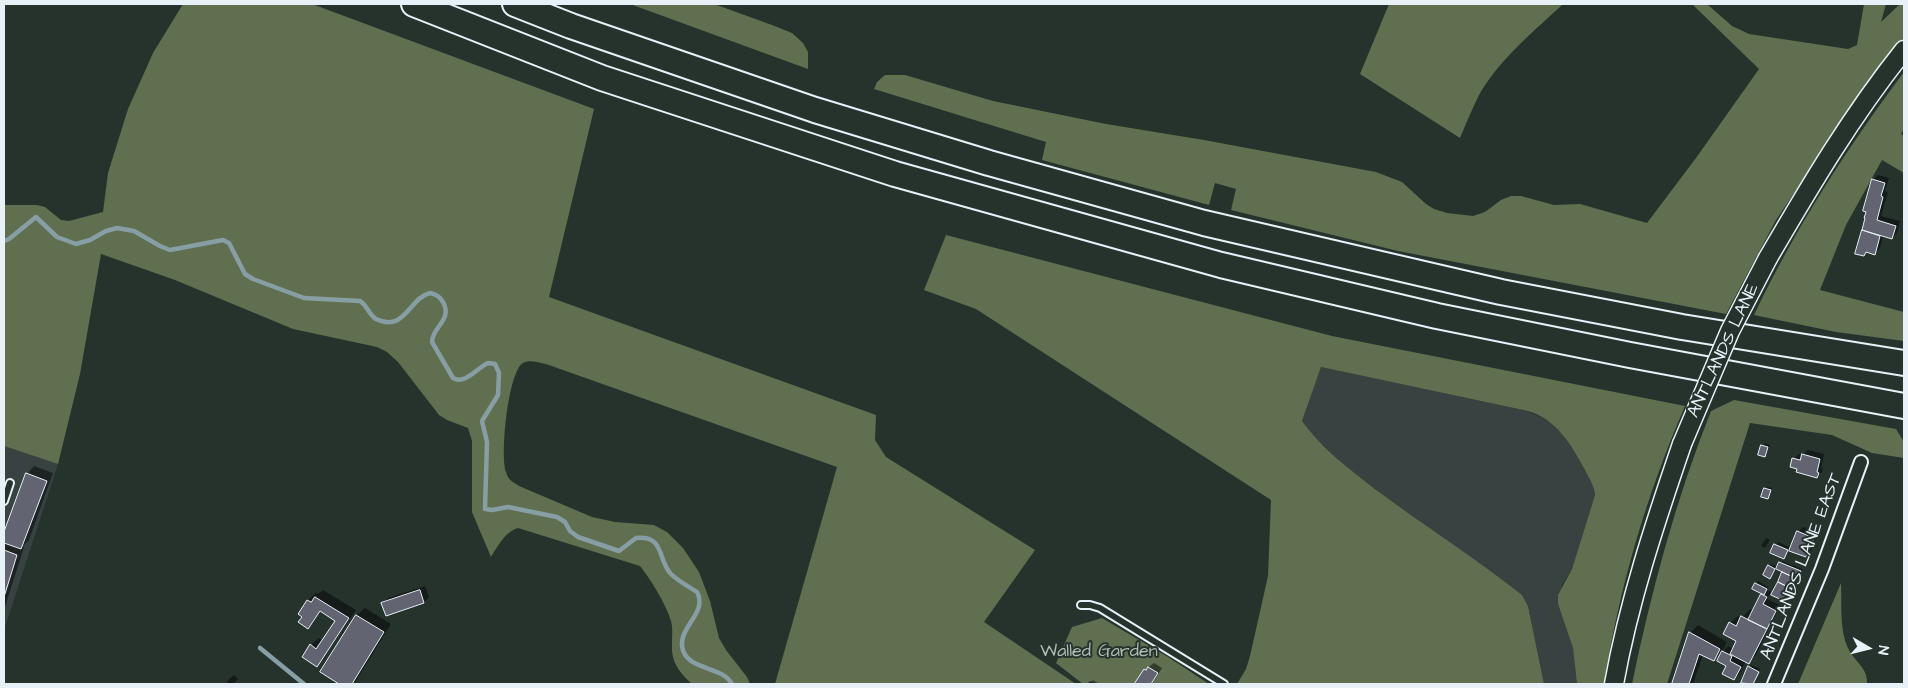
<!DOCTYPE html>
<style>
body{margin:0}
#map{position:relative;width:1908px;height:688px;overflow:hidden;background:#26332d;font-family:"Architects Daughter",sans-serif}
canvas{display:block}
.frame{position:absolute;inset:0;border:5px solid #e8f1f8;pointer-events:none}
.north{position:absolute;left:1843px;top:623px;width:50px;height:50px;-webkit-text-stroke:4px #26332d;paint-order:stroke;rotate:98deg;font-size:14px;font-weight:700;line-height:20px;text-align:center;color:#e8f1f8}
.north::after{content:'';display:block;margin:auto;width:18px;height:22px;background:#e8f1f8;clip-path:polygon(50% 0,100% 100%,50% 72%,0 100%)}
</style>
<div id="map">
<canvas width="1908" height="688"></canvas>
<div class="frame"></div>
<div class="north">N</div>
</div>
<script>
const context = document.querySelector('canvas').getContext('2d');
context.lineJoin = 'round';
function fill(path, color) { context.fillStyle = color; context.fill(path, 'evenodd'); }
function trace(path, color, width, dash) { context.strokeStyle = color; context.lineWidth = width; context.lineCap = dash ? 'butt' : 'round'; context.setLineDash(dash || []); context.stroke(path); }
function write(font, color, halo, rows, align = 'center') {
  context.font = font + ' "Architects Daughter",sans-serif'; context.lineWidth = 4; context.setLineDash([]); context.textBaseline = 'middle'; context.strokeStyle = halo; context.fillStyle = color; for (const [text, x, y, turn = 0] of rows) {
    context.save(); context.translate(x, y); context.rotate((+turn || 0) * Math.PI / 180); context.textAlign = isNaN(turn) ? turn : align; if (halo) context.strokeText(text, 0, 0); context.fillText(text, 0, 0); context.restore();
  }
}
fill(new Path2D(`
 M 1321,367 L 1528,411 L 1550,422 L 1565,436 L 1577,455 L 1593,485 L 1595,495 L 1572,569 L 1562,585 L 1558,604 L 1573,648 L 1577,684 L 1544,684 L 1528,606 L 1522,595 L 1395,504 L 1333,457 L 1315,439 L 1302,421 Z
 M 4,446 L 58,464 L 4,630 Z`), '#384241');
fill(new Path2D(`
 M 183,4 L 312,4 L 594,109 L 549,297 L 876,415 L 875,440 L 886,457 L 1035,550 L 984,622 L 1076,684 L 775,684 L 837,467 L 546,364 C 539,363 529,359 523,363 C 508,372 500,455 506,472 C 508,480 513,482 519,486 L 592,517 L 615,522 L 654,525 L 667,532 L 683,548 L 699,572 L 710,601 L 719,638 L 726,650 L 747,677 L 750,684 L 692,684 C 679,672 671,662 672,644 C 672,636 673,628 671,621 C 666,604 651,580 640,566 L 518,528 C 506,531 497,547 491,557 L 472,512 L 472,441 L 468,428 L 447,420 L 439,415 L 398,362 L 387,352 L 377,347 L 293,329 L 175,280 L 101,254 L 80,374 L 58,464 L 4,446 L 4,205 L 37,205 L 45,207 L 61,220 L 69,221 L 103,212 L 108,173 L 128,109 L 153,53 Z
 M 630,4 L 714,4 L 772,25 L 792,33 L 803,43 L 808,52 L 808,69 Z
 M 1389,4 L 1563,4 C 1535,30 1498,61 1479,95 C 1472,109 1466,124 1460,138 L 1360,74 Z
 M 1692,4 L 1707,4 L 1732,26 L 1749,34 L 1848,49 L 1857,45 L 1864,4 L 1886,4 L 1881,22 L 1900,4 L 1904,4 L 1904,37 L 1846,116 L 1776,220 L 1726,314 L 1398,251 L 1231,210 L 1236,189 L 1215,183 L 1209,205 L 1042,160 L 1046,142 L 874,89 L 877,82 L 885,75 L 905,75 L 993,101 L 1106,124 L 1204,140 L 1376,172 L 1402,182 L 1426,204 L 1434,209 L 1447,213 L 1473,216 L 1485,212 L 1501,200 L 1511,196 L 1521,196 L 1554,205 L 1580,204 L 1647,223 L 1696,158 L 1759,69 Z
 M 1904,72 L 1904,128 L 1901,134 L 1904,136 L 1904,173 L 1882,160 L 1846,225 L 1820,290 L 1904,312 L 1904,341 L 1836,332 L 1754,315 C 1795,229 1847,148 1904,72 Z
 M 946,235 L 1332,336 L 1685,406 C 1646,496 1619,588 1604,684 L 1577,684 L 1573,648 L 1558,604 L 1558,595 L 1572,569 L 1595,495 C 1594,485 1589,478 1585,470 C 1571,444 1557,420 1528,411 L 1321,367 L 1302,421 C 1324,451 1346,466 1375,489 C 1423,525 1474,557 1522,595 L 1528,606 L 1544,684 L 1237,684 L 1246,669 L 1250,656 L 1268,576 L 1271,500 L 976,309 L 924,290 Z
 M 1734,400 L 1896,429 L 1904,442 L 1904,458 L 1872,453 L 1832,435 L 1750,423 L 1667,684 L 1632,684 C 1651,592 1676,499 1711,411 Z
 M 1841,583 C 1842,604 1839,631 1849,650 C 1856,663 1868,668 1867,684 L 1798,684 Z
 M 1102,618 L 1168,657 L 1209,684 L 1151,684 L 1158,673 L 1148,667 L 1146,670 L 1144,669 L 1134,684 L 1094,684 L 1090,681 L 1087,684 L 1083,684 L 1056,663 L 1072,627 Z`), '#606f50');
fill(new Path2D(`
 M 1878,175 L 1889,178 L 1885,191 L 1888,192 L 1881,216 L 1900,221 L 1897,233 L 1892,238 L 1883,236 L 1880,248 L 1875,253 L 1868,251 L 1864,255 L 1857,253 L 1867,218 L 1873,180 Z
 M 1765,443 L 1770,445 L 1765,456 L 1759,454 Z
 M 1808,450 L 1824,454 L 1821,468 L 1823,468 L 1822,472 L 1817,477 L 1799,468 L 1794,459 L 1799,454 L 1803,455 Z
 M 34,466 L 53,473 L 29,540 L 22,547 L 24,547 L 4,610 L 4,536 L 27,474 Z
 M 1767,487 L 1772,488 L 1768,497 L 1765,489 Z
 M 1803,527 L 1818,533 L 1811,551 L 1806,556 L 1789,549 L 1784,558 L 1772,552 L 1778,542 L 1791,548 L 1798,532 Z
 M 1766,538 L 1770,540 L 1765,548 L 1761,546 Z
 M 1782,561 L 1802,569 L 1786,601 L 1773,594 L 1784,571 L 1776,567 L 1772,575 L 1769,566 L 1771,564 L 1778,567 Z
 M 1758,581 L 1768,587 L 1767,590 L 1771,592 L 1767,599 L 1780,605 L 1756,655 L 1749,662 L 1746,661 L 1739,674 L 1734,679 L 1723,652 L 1728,646 L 1734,649 L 1738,641 L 1730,623 L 1738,616 L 1742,618 L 1750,609 L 1754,611 L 1764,594 L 1754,589 Z
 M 425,586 L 429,597 L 424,602 L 387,614 L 383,603 L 388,598 Z
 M 323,590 L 356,610 L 324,657 L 317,665 L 311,645 L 319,638 L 323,641 L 337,621 L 321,610 L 307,627 L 304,616 L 299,613 L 308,600 L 316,593 L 318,594 Z
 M 365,608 L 391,624 L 356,681 L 352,684 L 341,684 L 322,672 L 357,615 Z
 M 1698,625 L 1727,642 L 1722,652 L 1714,660 L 1703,655 L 1693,684 L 1673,684 L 1690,633 Z
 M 1154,663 L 1162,668 L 1152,684 L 1136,684 L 1145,670 Z
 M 1751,665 L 1760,669 L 1753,684 L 1747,684 L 1743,682 Z
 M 234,675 L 238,679 L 233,684 L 229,684 L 227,681 Z
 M 1093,680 L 1099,684 L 1089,684 Z`), '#0007');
trace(new Path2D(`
 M 4,241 L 9,239 L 36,217 L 57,237 L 76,244 L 90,240 L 106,231 L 117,228 L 134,231 L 160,246 L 170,250 L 223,240 L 229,243 L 245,274 L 253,279 L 304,298 L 360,301 C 367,305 369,315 376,319 C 405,333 409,298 430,293 C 436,294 440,297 443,302 C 453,320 432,327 432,342 L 453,378 C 465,385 477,368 488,363 L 495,364 L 499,373 L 498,395 L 482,421 L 487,442 L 485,509 L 492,510 L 508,507 L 557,517 L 565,522 L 570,531 L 578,537 L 619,551 L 636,538 C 665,535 657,559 671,574 C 678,581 688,586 697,592 C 708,612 680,626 682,646 C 685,671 722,665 732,684
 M 260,648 L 304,684`), '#879ea4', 4.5);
const building = new Path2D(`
 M 1872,179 L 1885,183 L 1881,196 L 1883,197 L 1877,220 L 1896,226 L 1892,239 L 1862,230 L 1865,218 L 1864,218 L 1866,212 L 1863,211 Z
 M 1862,230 L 1880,236 L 1875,255 L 1866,252 L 1864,256 L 1855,254 Z
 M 1761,445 L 1768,447 L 1765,457 L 1758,455 Z
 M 1802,454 L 1820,459 L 1817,472 L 1819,473 L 1817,478 L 1796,472 L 1797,469 L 1790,467 L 1792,458 L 1800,460 Z
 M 26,473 L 47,481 L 21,549 L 4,543 L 4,532 Z
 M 1764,488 L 1771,490 L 1768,499 L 1761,497 Z
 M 1797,531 L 1814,538 L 1806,557 L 1789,551 Z
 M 1774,544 L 1788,550 L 1784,559 L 1770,553 Z
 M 4,550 L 17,555 L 4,597 Z
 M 1779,562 L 1801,571 L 1797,579 L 1776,569 Z
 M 1768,565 L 1775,569 L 1770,579 L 1763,575 Z
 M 1782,572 L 1797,579 L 1792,589 L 1778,582 Z
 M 1778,582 L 1792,589 L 1786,602 L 1771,595 Z
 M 1755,583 L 1767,589 L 1764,595 L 1752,589 Z
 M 420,590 L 424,603 L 386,616 L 381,603 Z
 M 1761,594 L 1767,597 L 1763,604 L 1776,611 L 1767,629 L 1748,620 Z
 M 315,597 L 349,618 L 317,667 L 302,657 L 310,644 L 316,649 L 335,621 L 320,611 L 308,629 L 298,622 L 302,617 L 298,614 L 307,600 L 311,602 Z
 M 356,615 L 384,632 L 352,684 L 339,684 L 320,672 Z
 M 1741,616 L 1767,629 L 1749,664 L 1730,654 L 1736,641 L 1723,634 L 1729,622 L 1736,626 Z
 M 1689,632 L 1720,649 L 1714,661 L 1699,654 L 1689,684 L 1672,684 Z
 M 1722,651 L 1732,656 L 1730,661 L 1741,667 L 1734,680 L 1722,674 L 1726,666 L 1717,661 Z
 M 1748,666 L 1759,672 L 1753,684 L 1741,683 Z
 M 1148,667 L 1158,673 L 1151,684 L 1134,684 L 1144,669 L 1146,670 Z`);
fill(building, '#636471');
trace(building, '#e8f1f8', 1);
const lane = new Path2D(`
 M 4,501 L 10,483
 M 1081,605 L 1090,605 L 1100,608 L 1224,684`);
const street = new Path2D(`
 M 1774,684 L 1822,569 L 1861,462`);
const secondary = new Path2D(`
 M 1768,258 C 1810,186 1852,115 1904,50
 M 1614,684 C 1629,601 1655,523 1682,444`);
const highway = new Path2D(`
 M 414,4 L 602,78 L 895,174 L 1221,265 L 1437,316 L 1630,355 L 1904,406
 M 515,4 L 571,26 L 815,110 L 989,163 L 1204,223 L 1501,292 L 1682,327 L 1904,363`);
trace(lane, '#e8f1f8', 10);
trace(street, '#e8f1f8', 16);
trace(secondary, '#e8f1f8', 21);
trace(highway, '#e8f1f8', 28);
trace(lane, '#26332d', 6);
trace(street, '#26332d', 12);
trace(secondary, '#26332d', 18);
trace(highway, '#26332d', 24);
const secondaryBridge = new Path2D(`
 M 1682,444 L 1730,331 L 1768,258`);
trace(secondaryBridge, '#e8f1f8', 21, []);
trace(secondaryBridge, '#26332d', 18);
write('18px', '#e8f1f8', '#26332d', [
 ["ANTLANDS LANE",1724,351,-65],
 ["ANTLANDS LANE EAST",1802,567,-69]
]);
write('18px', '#b2bdb5', '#26332d', [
 ["Walled Garden",1099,652]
]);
</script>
